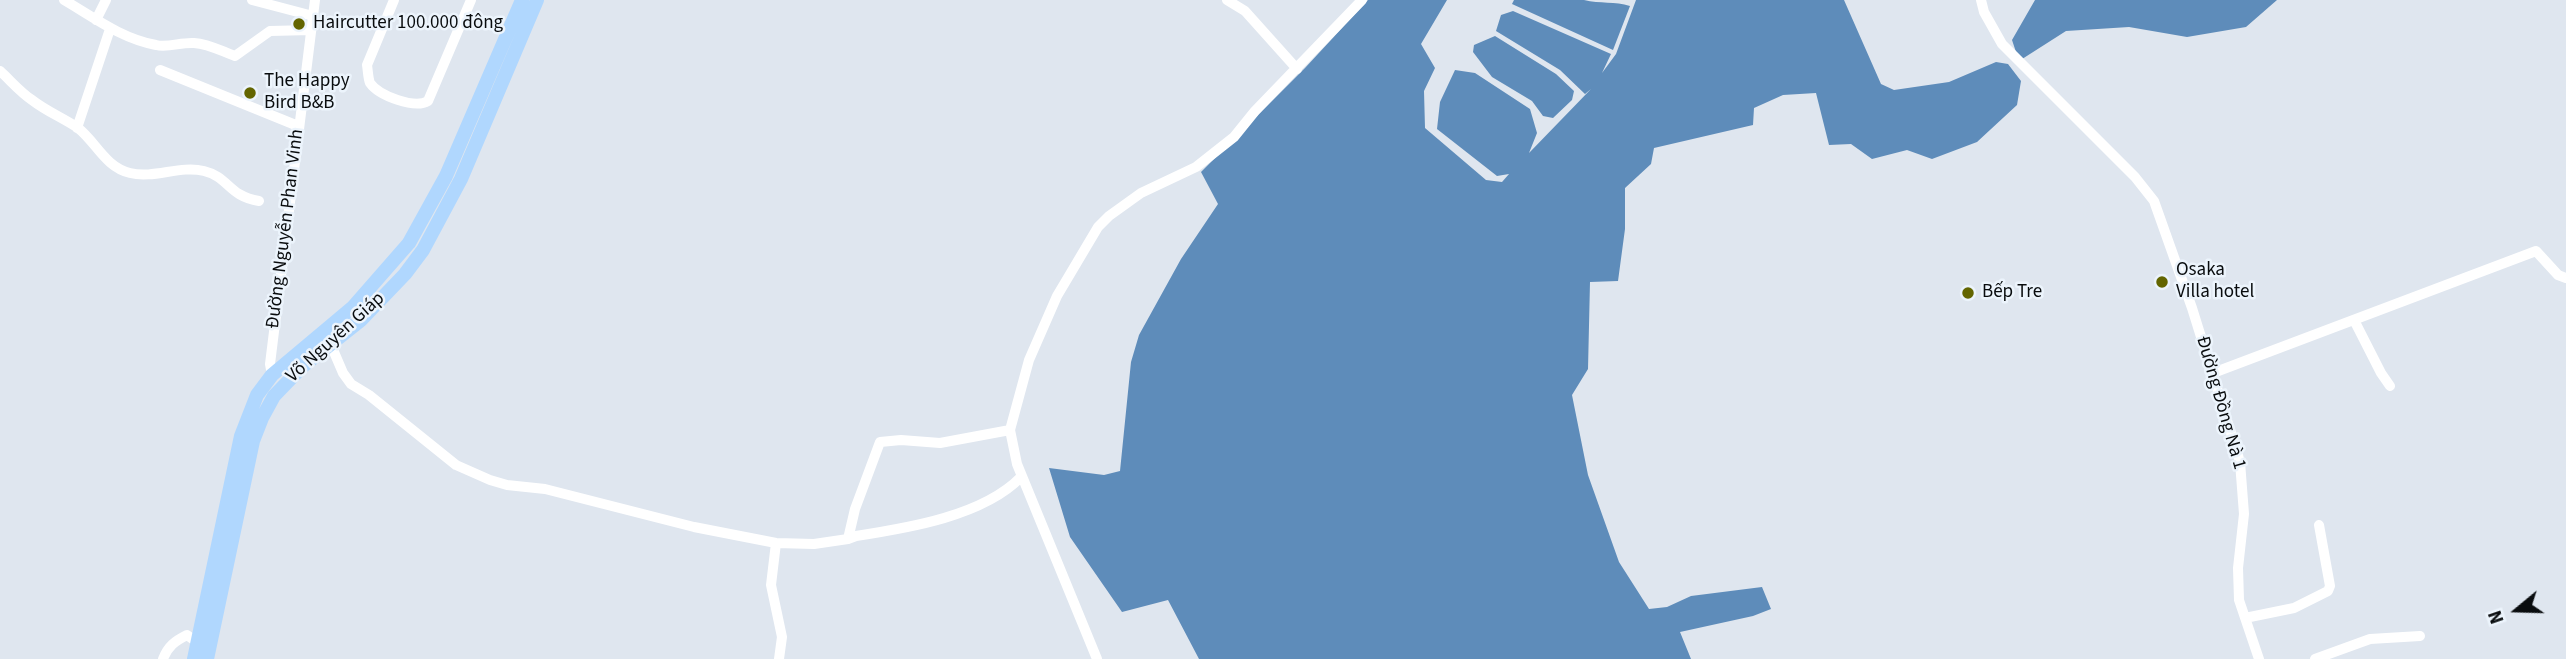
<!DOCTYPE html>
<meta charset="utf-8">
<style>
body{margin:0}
#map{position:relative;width:2566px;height:659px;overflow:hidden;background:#dfe6ef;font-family:"Source Sans 3",sans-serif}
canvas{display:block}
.north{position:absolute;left:2482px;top:575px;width:70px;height:70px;-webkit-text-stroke:5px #ecf4fc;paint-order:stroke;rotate:251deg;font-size:19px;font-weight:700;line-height:28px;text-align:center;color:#090c0e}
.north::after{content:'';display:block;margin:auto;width:24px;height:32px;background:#090c0e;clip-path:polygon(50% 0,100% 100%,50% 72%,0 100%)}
</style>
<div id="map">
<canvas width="2566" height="659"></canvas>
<div class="north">N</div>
</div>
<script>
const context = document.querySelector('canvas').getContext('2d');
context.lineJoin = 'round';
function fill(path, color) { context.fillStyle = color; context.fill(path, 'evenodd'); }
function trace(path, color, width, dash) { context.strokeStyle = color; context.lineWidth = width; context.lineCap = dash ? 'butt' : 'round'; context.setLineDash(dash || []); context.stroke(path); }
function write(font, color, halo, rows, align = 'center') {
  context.font = font + ' "Source Sans 3",sans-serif'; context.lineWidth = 5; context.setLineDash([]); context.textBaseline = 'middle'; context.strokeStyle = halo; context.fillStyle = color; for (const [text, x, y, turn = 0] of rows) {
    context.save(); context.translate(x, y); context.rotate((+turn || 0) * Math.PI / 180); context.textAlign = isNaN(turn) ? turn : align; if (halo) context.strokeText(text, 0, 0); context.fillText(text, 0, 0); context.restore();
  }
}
fill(new Path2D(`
 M 1368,0 L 1447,0 L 1421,44 L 1435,68 L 1424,91 L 1425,128 L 1486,180 L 1502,182 L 1509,174 L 1497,176 L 1437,129 L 1440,102 L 1455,70 L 1475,73 L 1530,109 L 1537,133 L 1529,153 L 1591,89 L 1585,94 L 1560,70 L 1496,31 L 1501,15 L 1513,11 L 1611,54 L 1602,73 L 1616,54 L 1636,0 L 1844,0 L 1881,84 L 1894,90 L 1949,82 L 1996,62 L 2008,64 L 2021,81 L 2017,105 L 1977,142 L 1932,159 L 1907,150 L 1872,159 L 1851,144 L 1829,145 L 1816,93 L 1783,95 L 1754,108 L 1753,125 L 1654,148 L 1651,164 L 1625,188 L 1625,229 L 1618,281 L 1590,282 L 1588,369 L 1572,395 L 1588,475 L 1619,562 L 1649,609 L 1667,607 L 1691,596 L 1762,587 L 1771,609 L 1753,616 L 1680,632 L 1691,659 L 1199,659 L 1168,600 L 1122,612 L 1070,537 L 1049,468 L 1104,475 L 1120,471 L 1131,362 L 1139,335 L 1181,259 L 1218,204 L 1201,172 L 1305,68 Z
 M 1514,0 L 1584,0 C 1600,4 1615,1 1630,6 L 1613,50 L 1512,4 Z
 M 2035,0 L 2277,0 L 2246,27 L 2187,37 L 2129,27 L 2066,31 L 2019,61 L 2012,40 Z
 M 1495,36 L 1556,74 L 1574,91 L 1572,100 L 1553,118 L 1543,116 L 1532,101 L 1492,77 L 1473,52 L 1474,45 Z`), '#5e8cba');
trace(new Path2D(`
 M 64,0 C 93,17 122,39 156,45 C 168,48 181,42 194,43 C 209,44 221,51 235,56 L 270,31 L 311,30
 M 252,0 L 313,16
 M 394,0 L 367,65 C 368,71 368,78 370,83 C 379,96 415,109 428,101 L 471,0
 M 1227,0 L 1245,11 L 1297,69
 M 1981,0 L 1984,12 L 2002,44 L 2135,177 L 2154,201 L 2192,308 L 2240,462 L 2244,514 L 2238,568 L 2239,600 L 2259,659
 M 96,20 L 106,0
 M 160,70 L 298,126
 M 0,71 C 11,81 20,92 32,100 C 46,111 63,118 78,128 C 96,142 105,167 130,173 C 154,179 180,165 204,171 C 229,177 228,196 259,201
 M 77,128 L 110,29
 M 2354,320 L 2381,373 L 2390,386
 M 331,345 L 343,373 L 351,384 L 369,395 L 456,465 L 490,480 L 507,485 L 545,489 L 694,527 L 776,543 L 814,544 L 848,539 L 856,536 C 908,528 983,516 1021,477
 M 2213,373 L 2536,251 L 2558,275 L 2566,278
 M 272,375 L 270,364 L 315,0
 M 848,539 L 855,509 L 880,442 L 901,440 L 940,443 L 1010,430
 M 776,543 L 771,585 L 782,637 L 779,659
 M 2245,618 L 2294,608 L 2328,591 L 2330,586 L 2319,525
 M 163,659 C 168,646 175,641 187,635 L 198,643
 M 1097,659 L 1017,464 L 1010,430 L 1029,360 L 1057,296 L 1098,227 L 1109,216 L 1141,193 L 1196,167 L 1234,137 L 1255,111 L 1362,0
 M 2315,659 L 2370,639 L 2420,636`), '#fff', 10);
trace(new Path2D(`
 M 194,659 L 241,436 L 257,395 L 272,375 L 353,307 L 409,243 L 446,176 L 522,0
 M 207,659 L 253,441 L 262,418 L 274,396 L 303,366 L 361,320 L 405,274 L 423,250 L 461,179 L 537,0`), '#b0d7fe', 14);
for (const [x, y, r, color] of [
 [299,24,7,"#636500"],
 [250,93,7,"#636500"],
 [2162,282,7,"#636500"],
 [1968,293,7,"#636500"]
]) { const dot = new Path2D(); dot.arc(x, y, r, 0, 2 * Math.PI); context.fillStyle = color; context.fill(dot); trace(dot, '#ecf4fc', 2.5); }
write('19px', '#090c0e', '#ecf4fc', [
 ["Haircutter 100.000 đông",313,24],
 ["The Happy",264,82],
 ["Bird B&B",264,104],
 ["Osaka",2176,271],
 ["Villa hotel",2176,293],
 ["Bếp Tre",1982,293]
], 'left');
write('19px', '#090c0e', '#ecf4fc', [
 ["Đường Nguyễn Phan Vinh",286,229,-83],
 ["Võ Nguyên Giáp",336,338,-42],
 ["Đường Đồng Nà 1",2220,403,74]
]);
</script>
